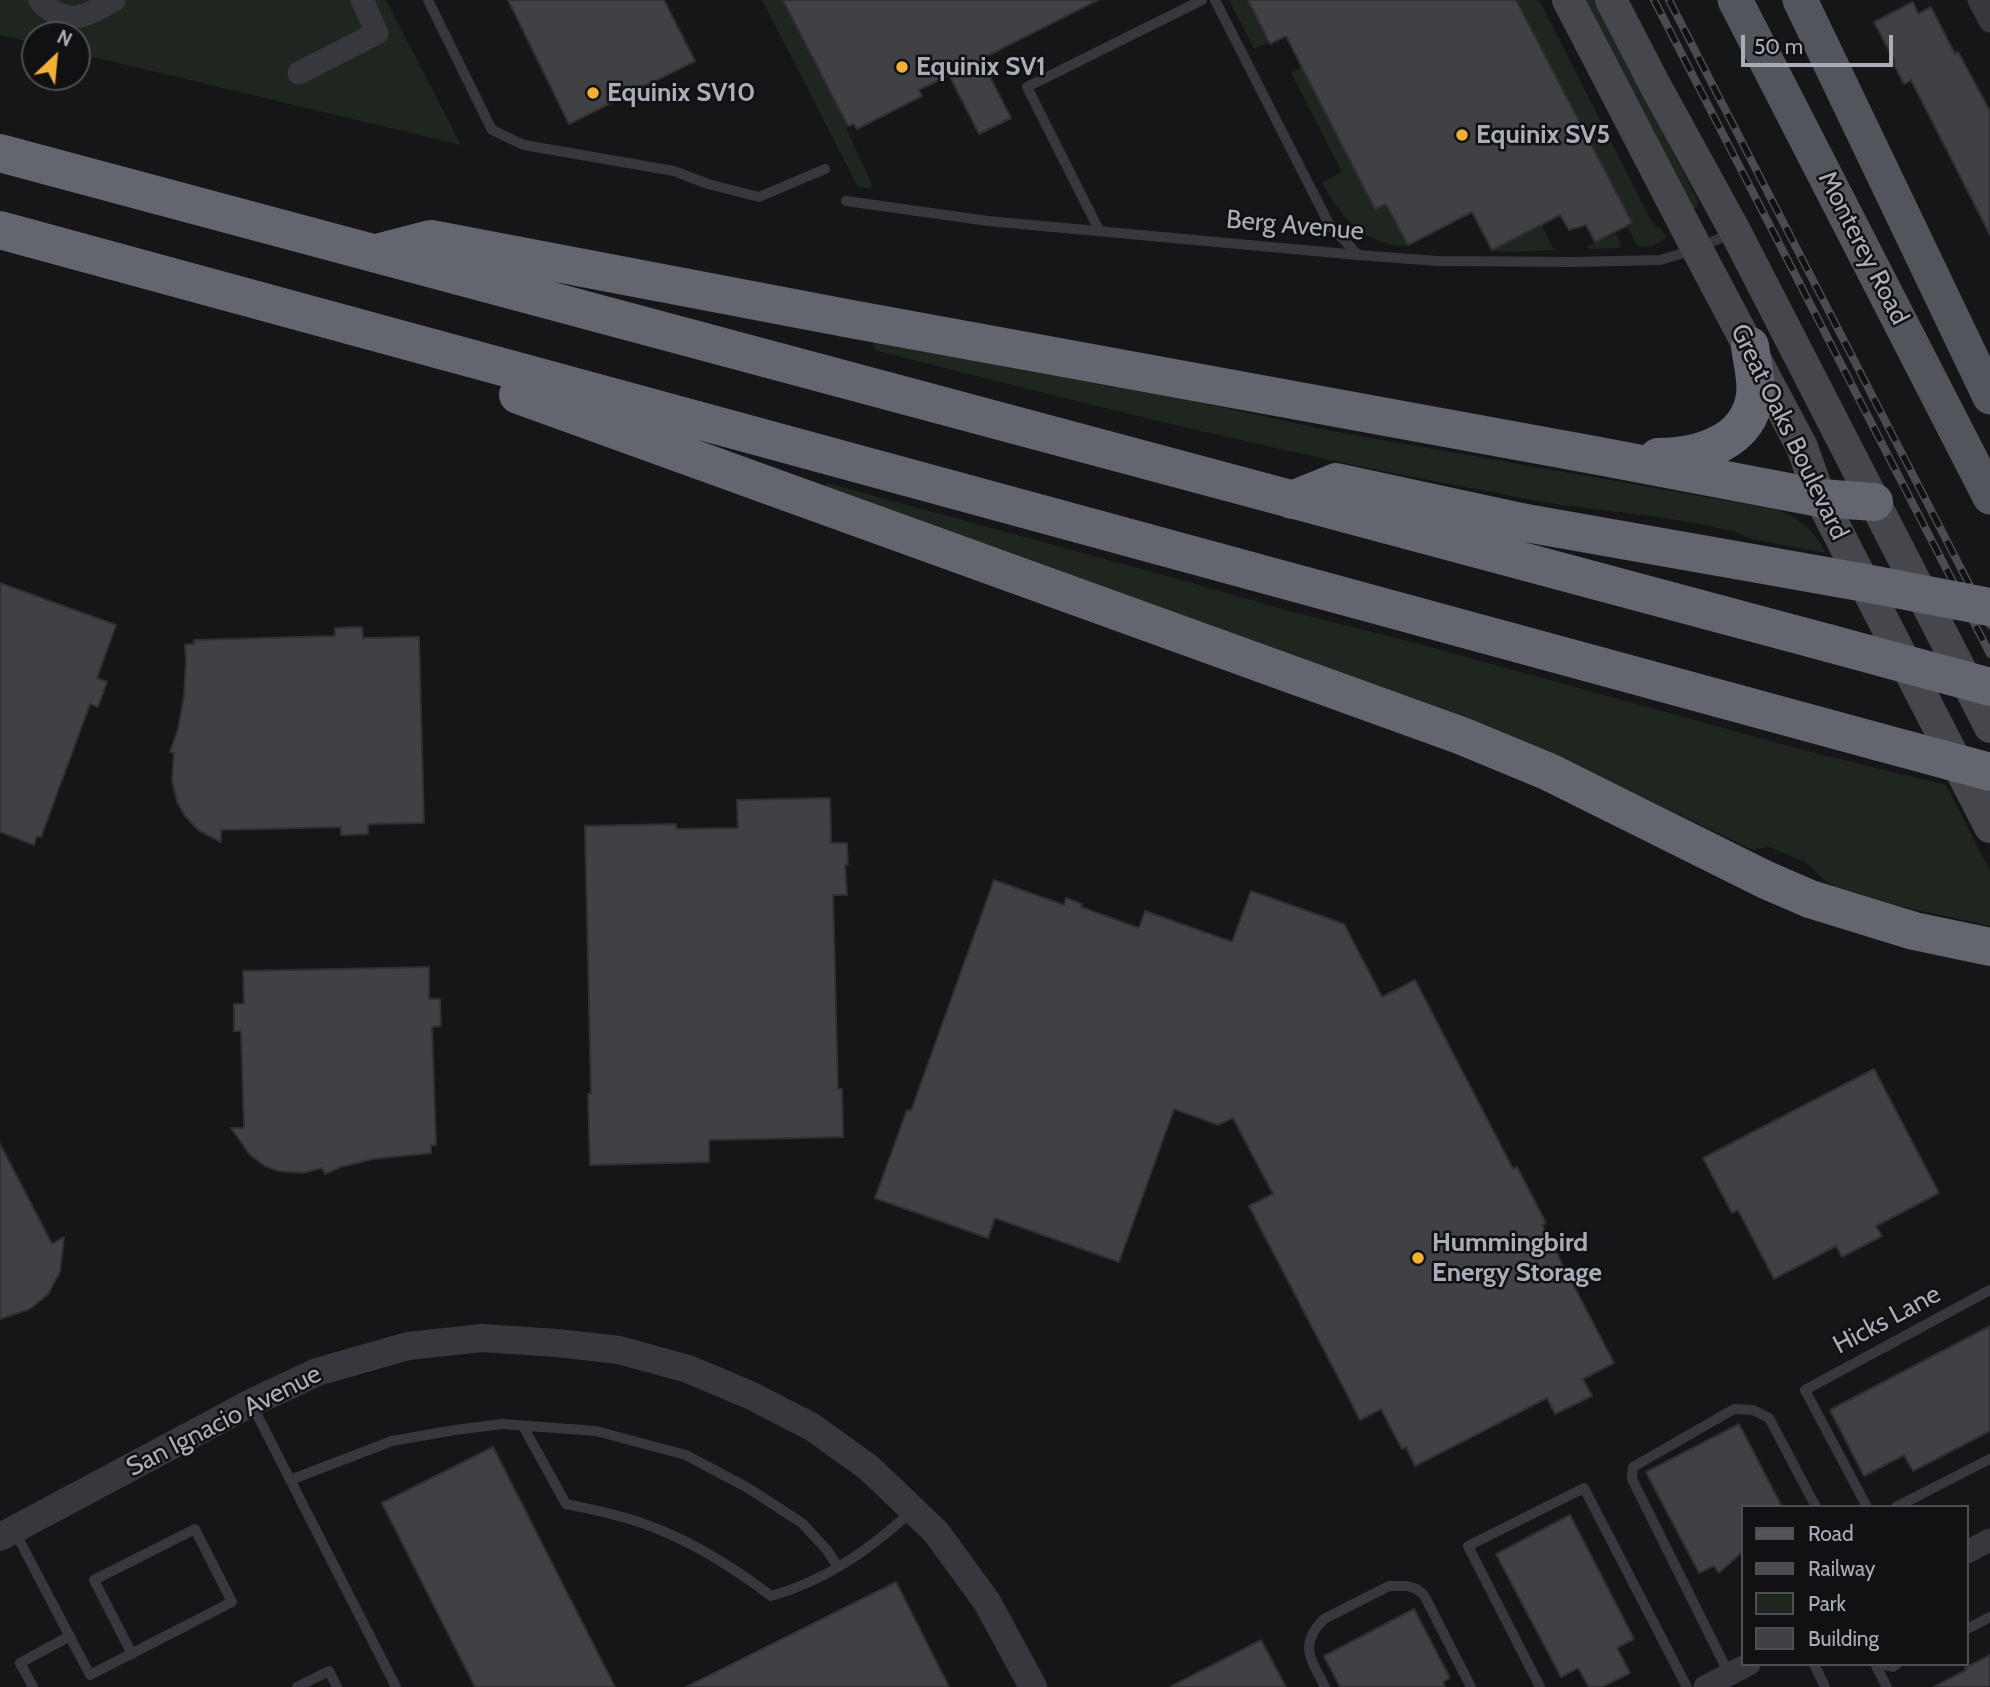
<!DOCTYPE html>
<style>
body{margin:0}
#map{position:relative;width:1990px;height:1687px;overflow:hidden;background:#161618;font-family:Cabin,sans-serif}
canvas{display:block}
.legend{position:absolute;left:1741px;top:1505px;width:228px;height:161px;box-sizing:border-box;background:#111113;border:2px solid #4d4f55;margin:0;padding:9px 12px;list-style:none;font-size:21px;color:#a8adb8}
.legend li{display:flex;align-items:center;gap:14px;height:35px}
.legend b{width:35px;border:2px solid #4d4f55}
.north{position:absolute;left:21px;top:21px;width:70px;height:70px;box-sizing:border-box;background:#111113;border:2px solid #4d4f55;border-radius:50%;rotate:26deg;font-size:19px;font-weight:700;line-height:28px;text-align:center;color:#a8adb8}
.north::after{content:'';display:block;margin:auto;width:24px;height:32px;background:#f2b134;clip-path:polygon(50% 0,100% 100%,50% 72%,0 100%)}
.scale{position:absolute;left:1741px;top:35px;width:152px;height:32px;box-sizing:border-box;border:4px solid #a8adb8;border-top:0;padding-left:9px;font-size:21px;line-height:24px;white-space:nowrap;color:#a8adb8;-webkit-text-stroke:5px #111113;paint-order:stroke}
</style>
<div id="map">
<canvas width="1990" height="1687"></canvas>
<ul class="legend">
<li><b style="height:9px;background:#53555c"></b>Road</li>
<li><b style="height:9px;background:#4a4c52"></b>Railway</li>
<li><b style="height:19px;background:#1e261f"></b>Park</li>
<li><b style="height:19px;background:#404145"></b>Building</li>
</ul>
<div class="north">N</div>
<div class="scale">50 m</div>
</div>
<script>
const context = document.querySelector('canvas').getContext('2d');
context.lineJoin = 'round';
function fill(path, color) { context.fillStyle = color; context.fill(path, 'evenodd'); }
function trace(path, color, width, dash) { context.strokeStyle = color; context.lineWidth = width; context.lineCap = dash ? 'butt' : 'round'; context.setLineDash(dash || []); context.stroke(path); }
function write(font, color, halo, rows, align = 'center') {
  context.font = font + ' Cabin,sans-serif'; context.lineWidth = 5; context.setLineDash([]); context.textBaseline = 'middle'; context.strokeStyle = halo; context.fillStyle = color; for (const [text, x, y, turn = 0] of rows) {
    context.save(); context.translate(x, y); context.rotate((+turn || 0) * Math.PI / 180); context.textAlign = isNaN(turn) ? turn : align; if (halo) context.strokeText(text, 0, 0); context.fillText(text, 0, 0); context.restore();
  }
}
fill(new Path2D(`
 M 0,0 L 386,0 L 461,145 L 77,53 L 77,35 L 35,35 L 35,43 L 0,35 Z
 M 762,0 L 783,0 L 848,126 L 846,128 L 872,184 L 871,189 L 858,187 Z
 M 1229,0 L 1248,0 L 1269,42 L 1254,49 Z
 M 1517,0 L 1539,0 L 1653,224 L 1661,229 L 1666,238 L 1653,246 L 1640,247 L 1636,244 L 1628,227 L 1633,224 Z
 M 1584,0 L 1594,0 L 1699,203 L 1696,208 L 1692,208 Z
 M 1302,67 L 1375,208 L 1386,204 L 1408,245 C 1400,247 1393,245 1386,243 C 1353,234 1338,210 1322,183 L 1342,172 L 1291,73 Z
 M 1542,225 L 1554,250 L 1504,252 L 1492,250 Z
 M 1616,233 L 1621,244 L 1618,248 L 1591,249 L 1586,245 L 1592,245 Z
 M 873,339 L 1026,371 L 1192,401 L 1332,431 L 1774,509 C 1801,518 1813,529 1826,553 L 1751,539 C 1737,531 1721,529 1706,525 C 1660,516 1615,512 1570,506 C 1537,502 1504,494 1471,488 C 1270,451 1072,400 874,350 Z
 M 827,483 L 1189,582 L 1289,611 L 1408,641 L 1807,751 L 1946,785 L 1990,871 L 1990,926 L 1896,905 L 1837,887 L 1823,879 L 1805,862 L 1769,847 L 1753,850 L 1622,787 L 822,499 Z`), '#1e261f');
const building = new Path2D(`
 M 508,0 L 664,0 L 695,61 L 569,124 Z
 M 783,0 L 1098,0 L 981,59 L 1011,118 L 979,134 L 949,75 L 919,90 L 922,96 L 857,129 L 854,124 L 848,126 Z
 M 1248,0 L 1516,0 L 1632,223 L 1595,242 L 1586,225 L 1569,230 L 1560,215 L 1492,250 L 1472,212 L 1408,245 L 1386,204 L 1375,209 L 1286,36 L 1270,44 Z
 M 1913,2 L 1918,14 L 1931,7 L 1955,54 L 1958,52 L 1990,111 L 1990,235 L 1911,80 L 1904,84 L 1893,63 L 1895,62 L 1874,22 Z
 M 0,583 L 116,625 L 97,678 L 107,682 L 98,707 L 90,704 L 41,837 L 37,836 L 34,845 L 0,832 Z
 M 362,627 L 363,638 L 419,637 L 424,823 L 368,824 L 368,834 L 341,835 L 341,827 L 221,830 L 221,842 L 198,830 L 185,816 L 177,802 L 172,780 L 174,753 L 170,752 L 178,729 L 184,696 L 186,663 L 185,645 L 194,644 L 194,640 L 335,636 L 335,628 Z
 M 830,798 L 831,843 L 847,843 L 848,865 L 845,865 L 847,895 L 833,895 L 838,1089 L 842,1089 L 843,1137 L 709,1140 L 709,1162 L 590,1165 L 588,1094 L 591,1094 L 585,826 L 676,824 L 676,829 L 738,828 L 737,800 Z
 M 994,880 L 1064,905 L 1066,898 L 1082,904 L 1081,907 L 1139,928 L 1145,911 L 1232,942 L 1251,891 L 1344,924 L 1382,997 L 1415,980 L 1513,1169 L 1517,1167 L 1546,1223 L 1542,1225 L 1614,1363 L 1583,1379 L 1592,1396 L 1555,1414 L 1547,1398 L 1415,1466 L 1406,1447 L 1402,1449 L 1381,1409 L 1360,1420 L 1350,1400 L 1249,1206 L 1273,1194 L 1233,1118 L 1218,1125 L 1174,1109 L 1119,1262 L 995,1218 L 988,1238 L 875,1198 L 907,1110 L 911,1111 Z
 M 429,967 L 429,999 L 440,999 L 441,1026 L 432,1027 L 436,1145 L 431,1145 L 431,1153 L 373,1159 L 341,1167 L 325,1174 L 322,1168 L 302,1173 L 278,1171 L 265,1166 L 250,1155 L 231,1128 L 244,1128 L 241,1031 L 234,1031 L 234,1004 L 244,1004 L 243,971 Z
 M 1874,1069 L 1939,1193 L 1876,1226 L 1882,1236 L 1842,1257 L 1836,1246 L 1774,1279 L 1738,1210 L 1732,1213 L 1703,1158 Z
 M 0,1144 L 52,1244 L 64,1237 L 60,1272 L 48,1294 L 30,1309 L 0,1319 Z
 M 1990,1326 L 1990,1431 L 1913,1471 L 1904,1455 L 1864,1476 L 1830,1410 Z
 M 1739,1424 L 1782,1507 L 1743,1507 L 1743,1551 L 1719,1573 L 1714,1566 L 1699,1573 L 1646,1472 Z
 M 493,1447 L 615,1687 L 475,1687 L 382,1503 Z
 M 1570,1515 L 1634,1639 L 1617,1648 L 1630,1673 L 1602,1687 L 1589,1687 L 1578,1668 L 1561,1677 L 1496,1554 Z
 M 896,1582 L 949,1687 L 686,1687 Z
 M 1414,1609 L 1450,1678 L 1443,1682 L 1445,1687 L 1340,1687 L 1324,1656 Z
 M 1261,1640 L 1286,1687 L 1170,1687 Z
 M 1990,1655 L 1990,1687 L 1934,1687 L 1966,1670 L 1965,1668 Z`);
fill(building, '#404145');
trace(building, '#303034', 2);
trace(new Path2D(`
 M 428,0 L 492,130 L 524,145 L 674,171 L 708,184 L 759,197 L 825,169
 M 1215,0 L 1329,224 L 1358,255
 M 846,201 L 988,221 L 1358,255 L 1438,261 L 1574,262 L 1660,260 L 1697,249 L 1733,232
 M 1099,230 L 1027,87 L 1202,0
 M 251,1403 L 396,1687
 M 523,1426 L 566,1504 C 590,1509 615,1514 639,1522 C 686,1538 732,1566 771,1596 C 826,1581 870,1549 912,1511
 M 290,1480 L 392,1441 L 455,1430 L 502,1424 L 596,1431 L 686,1455 L 748,1488 L 802,1523 L 827,1550 L 838,1567
 M 1867,1507 L 1805,1390 L 1990,1290
 M 1896,1507 L 1990,1459
 M 15,1532 L 90,1675 L 232,1602 L 195,1529 L 94,1580 L 132,1654
 M 1967,1629 L 1990,1617
 M 1814,1664 L 1825,1687
 M 1875,1664 L 1887,1687
 M 1880,1664 L 1893,1667 L 1897,1664
 M 1729,1674 L 1632,1479 L 1633,1467 L 1734,1409 L 1753,1410 L 1769,1418 L 1816,1507
 M 33,1687 L 20,1663 L 70,1636
 M 297,1687 L 329,1671 L 337,1687
 M 1325,1687 C 1311,1659 1298,1645 1324,1619 L 1389,1586 L 1407,1586 L 1417,1589 L 1424,1595 L 1471,1687
 M 1540,1687 L 1468,1546 L 1584,1488 L 1687,1687`), '#37383d', 10);
trace(new Path2D(`
 M 40,0 C 43,6 47,7 52,11 C 78,25 91,12 114,0
 M 1979,0 L 1990,21
 M 299,73 L 377,33 L 362,0
 M 1967,1552 L 1990,1540
 M 1705,1687 L 1749,1664`), '#37383d', 23);
trace(new Path2D(`
 M 0,1537 L 251,1403 L 317,1372 L 408,1346 L 482,1338 L 557,1343 L 619,1350 L 688,1369 L 752,1396 L 812,1427 L 869,1468 L 936,1532 L 987,1602 L 1033,1687`), '#37383d', 28);
trace(new Path2D(`
 M 1568,0 L 1697,249 L 1802,447 L 1820,498 L 1990,827
 M 1611,0 L 1655,85 L 1735,231 L 1990,727`), '#45474d', 32);
trace(new Path2D(`
 M 1735,0 L 1990,497
 M 1800,0 L 1990,397`), '#53555c', 35);
trace(new Path2D(`
 M 0,153 L 1828,643
 M 0,230 L 1879,742
 M 377,253 L 431,239 L 851,319 L 1599,456 L 1820,498 L 1874,502
 M 518,395 L 1462,736 L 1549,772 L 1766,880 L 1810,899 L 1914,931 L 1990,947
 M 1658,457 C 1698,457 1749,443 1755,395 C 1757,379 1752,363 1750,346
 M 1292,500 L 1336,482 L 1526,523 L 1860,582`), '#63666e', 38);
const rail = new Path2D(`
 M 1654,0 L 1990,654
 M 1669,0 L 1990,625`);
trace(rail, '#4a4c52', 8);
trace(rail, '#111113', 5, [16]);
trace(new Path2D(`
 M 1860,582 L 1990,607
 M 1828,643 L 1990,687
 M 1879,742 L 1990,772`), '#63666e', 38);
for (const [x, y, r, color] of [
 [902,67,7,"#f2b134"],
 [593,93,7,"#f2b134"],
 [1462,135,7,"#f2b134"],
 [1418,1258,7,"#f2b134"]
]) { const dot = new Path2D(); dot.arc(x, y, r, 0, 2 * Math.PI); context.fillStyle = color; context.fill(dot); trace(dot, '#111113', 2.5); }
write('bold 26px', '#a8adb8', '#111113', [
 ["Equinix SV1",916,67],
 ["Equinix SV10",607,93],
 ["Equinix SV5",1476,135],
 ["Hummingbird",1432,1243],
 ["Energy Storage",1432,1273]
], 'left');
write('26px', '#a8adb8', '#111113', [
 ["Berg Avenue",1295,226,5],
 ["Monterey Road",1863,248,63],
 ["Great Oaks Boulevard",1789,432,64],
 ["Hicks Lane",1887,1320,-28],
 ["San Ignacio Avenue",224,1421,-27]
]);
</script>
